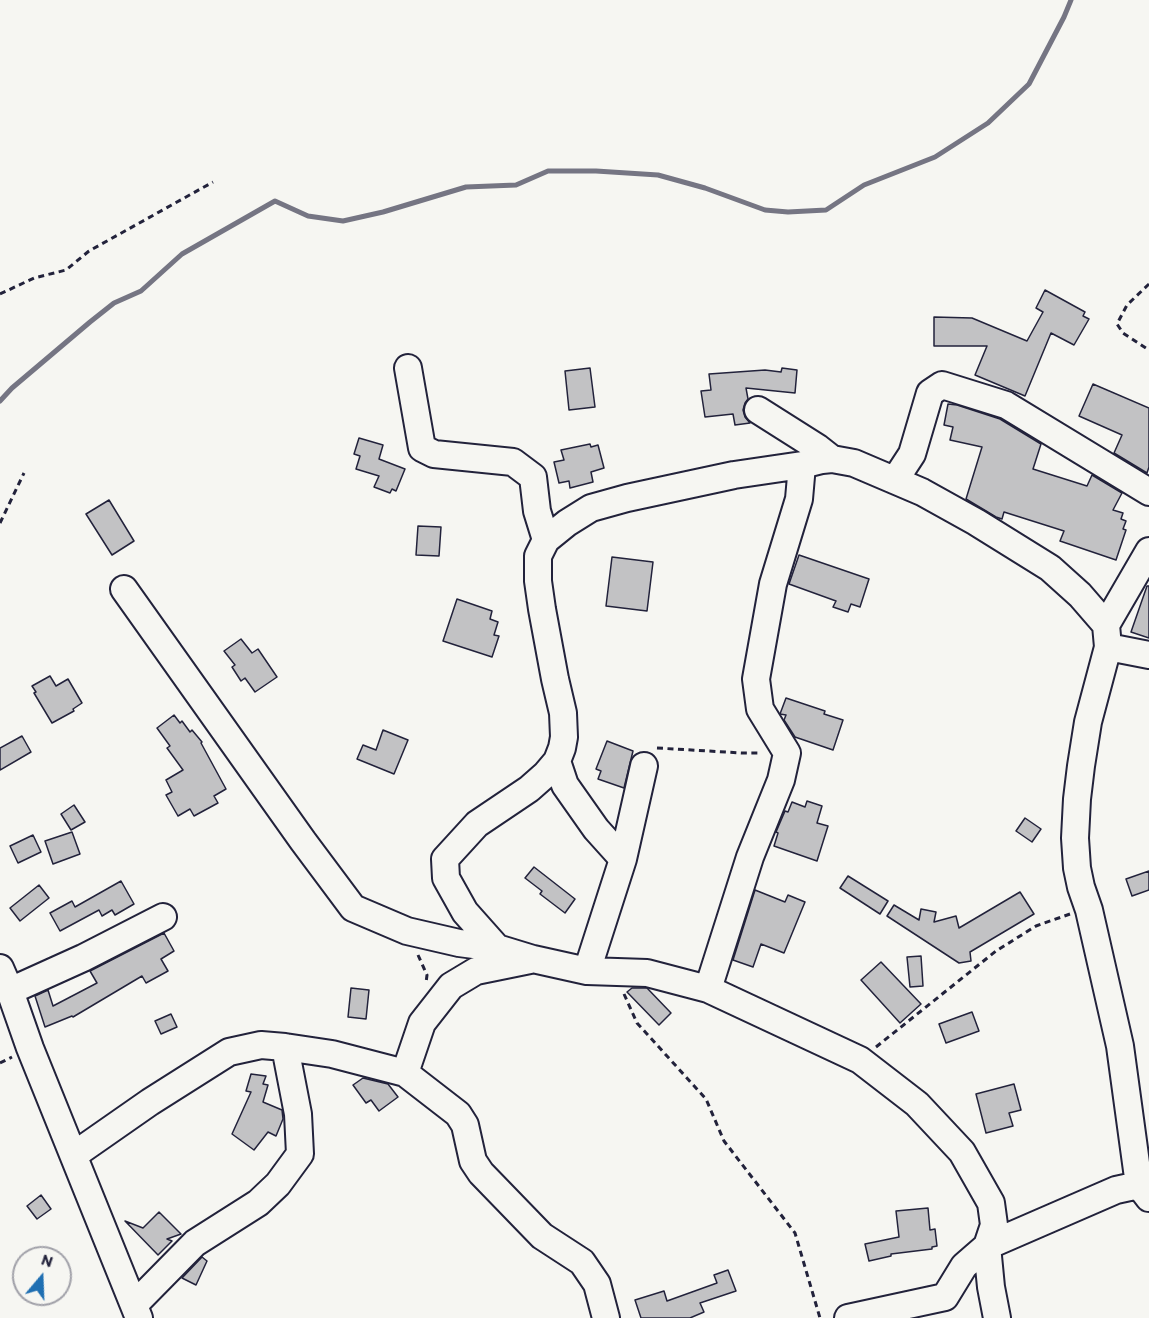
<!DOCTYPE html>
<style>
body{margin:0}
#map{position:relative;width:1149px;height:1318px;overflow:hidden;background:#f6f6f2;font-family:Itim,sans-serif}
canvas{display:block}
.north{position:absolute;left:12px;top:1246px;width:60px;height:60px;box-sizing:border-box;background:#f6f6f2;border:2px solid #a1a1a9;border-radius:50%;rotate:19deg;font-size:16px;font-weight:700;line-height:24px;text-align:center;color:#22223b}
.north::after{content:'';display:block;margin:auto;width:21px;height:27px;background:#1f6fb2;clip-path:polygon(50% 0,100% 100%,50% 72%,0 100%)}
</style>
<div id="map">
<canvas width="1149" height="1318"></canvas>
<div class="north">N</div>
</div>
<script>
const context = document.querySelector('canvas').getContext('2d');
context.lineJoin = 'round';
function trace(path, color, width, dash) { context.strokeStyle = color; context.lineWidth = width; context.lineCap = dash ? 'butt' : 'round'; context.setLineDash(dash || []); context.stroke(path); }
function fill(path, color) { context.fillStyle = color; context.fill(path, 'evenodd'); }
trace(new Path2D(`
 M 0,401 L 12,388 L 90,322 L 114,303 L 141,291 L 182,254 L 275,201 L 308,216 L 343,221 L 383,212 L 466,187 L 516,185 L 548,171 L 596,171 L 658,175 L 705,188 L 765,210 L 788,212 L 826,210 L 864,185 L 935,157 L 988,123 L 1029,84 L 1064,17 L 1071,0`), '#757583', 5);
const building = new Path2D(`
 M 1045,290 L 1085,312 L 1083,316 L 1089,319 L 1074,345 L 1051,333 L 1025,396 L 975,375 L 987,346 L 934,346 L 934,317 L 972,318 L 1027,341 L 1043,312 L 1036,308 Z
 M 590,368 L 595,407 L 569,410 L 565,371 Z
 M 782,368 L 797,370 L 795,393 L 746,388 L 748,399 L 745,403 L 743,410 L 745,417 L 750,423 L 735,425 L 733,414 L 705,417 L 701,391 L 711,390 L 709,374 L 765,370 L 781,372 Z
 M 1093,384 L 1149,408 L 1149,467 L 1147,473 L 1114,453 L 1122,435 L 1079,416 Z
 M 948,404 L 957,405 L 1000,419 L 1041,444 L 1033,469 L 1087,486 L 1092,475 L 1122,493 L 1113,510 L 1123,513 L 1121,519 L 1126,521 L 1123,529 L 1126,530 L 1116,560 L 1060,541 L 1064,531 L 1004,512 L 1002,519 L 996,517 L 966,499 L 982,447 L 950,440 L 953,427 L 944,425 Z
 M 359,438 L 383,445 L 379,459 L 405,469 L 396,491 L 392,489 L 390,493 L 374,487 L 379,476 L 356,469 L 360,456 L 354,454 Z
 M 590,444 L 591,447 L 598,445 L 604,468 L 591,472 L 593,482 L 570,488 L 569,481 L 559,483 L 554,462 L 564,460 L 561,450 Z
 M 109,500 L 134,541 L 112,555 L 86,514 Z
 M 418,526 L 441,527 L 439,556 L 416,555 Z
 M 799,555 L 869,579 L 860,607 L 851,604 L 848,612 L 833,607 L 836,601 L 789,584 Z
 M 612,557 L 653,562 L 647,611 L 606,606 Z
 M 1147,586 L 1149,586 L 1149,638 L 1131,632 Z
 M 457,599 L 492,611 L 490,619 L 498,622 L 494,635 L 499,636 L 492,657 L 443,641 Z
 M 241,639 L 252,653 L 258,649 L 277,677 L 255,692 L 245,678 L 241,681 L 232,667 L 235,665 L 224,651 Z
 M 50,676 L 56,686 L 68,679 L 82,703 L 73,709 L 74,711 L 52,723 L 34,693 L 36,692 L 32,686 Z
 M 786,698 L 825,711 L 824,714 L 843,720 L 833,750 L 795,737 L 784,720 L 786,715 L 780,714 Z
 M 174,715 L 180,723 L 182,721 L 190,732 L 192,730 L 202,742 L 201,743 L 226,789 L 214,796 L 218,803 L 194,816 L 190,809 L 178,816 L 166,795 L 172,792 L 166,780 L 183,770 L 167,748 L 170,746 L 157,728 Z
 M 383,730 L 408,740 L 394,774 L 357,759 L 363,745 L 376,750 Z
 M 22,736 L 31,752 L 0,770 L 0,748 Z
 M 607,741 L 633,751 L 624,788 L 598,779 L 601,771 L 596,769 Z
 M 807,801 L 822,806 L 817,823 L 828,826 L 817,861 L 774,846 L 778,833 L 776,832 L 785,811 L 788,812 L 792,802 L 805,807 Z
 M 74,805 L 85,822 L 71,830 L 61,814 Z
 M 1025,818 L 1041,829 L 1032,842 L 1016,831 Z
 M 72,832 L 80,854 L 53,864 L 45,841 Z
 M 33,835 L 41,852 L 18,863 L 10,846 Z
 M 534,867 L 575,899 L 565,913 L 540,894 L 542,891 L 525,878 Z
 M 1149,871 L 1149,890 L 1132,896 L 1126,879 Z
 M 848,876 L 888,901 L 880,914 L 840,888 Z
 M 121,881 L 134,904 L 115,915 L 112,910 L 102,916 L 99,910 L 60,931 L 50,913 L 72,901 L 75,907 Z
 M 39,885 L 49,898 L 20,921 L 10,908 Z
 M 755,890 L 785,902 L 788,895 L 805,902 L 784,953 L 761,944 L 753,967 L 733,960 Z
 M 1020,892 L 1034,914 L 970,952 L 971,961 L 959,963 L 887,916 L 894,905 L 919,920 L 921,909 L 936,912 L 934,922 L 956,916 L 959,928 Z
 M 164,933 L 174,951 L 161,959 L 168,971 L 146,983 L 142,976 L 73,1017 L 72,1016 L 45,1027 L 35,996 L 48,990 L 53,1006 L 97,983 L 90,971 Z
 M 921,956 L 923,986 L 910,987 L 907,957 Z
 M 881,962 L 921,1004 L 900,1023 L 861,980 Z
 M 351,988 L 369,990 L 366,1019 L 348,1017 Z
 M 632,988 L 647,988 L 671,1013 L 659,1025 L 627,992 Z
 M 972,1012 L 979,1031 L 946,1043 L 939,1024 Z
 M 171,1014 L 177,1027 L 161,1034 L 155,1021 Z
 M 251,1074 L 266,1076 L 263,1084 L 268,1085 L 263,1102 L 282,1110 L 283,1119 L 276,1136 L 268,1132 L 254,1150 L 232,1134 L 251,1092 L 246,1091 Z
 M 363,1078 L 388,1084 L 398,1097 L 379,1111 L 371,1100 L 366,1103 L 353,1085 Z
 M 1014,1084 L 1021,1110 L 1009,1113 L 1013,1126 L 986,1133 L 976,1094 Z
 M 41,1195 L 51,1209 L 37,1219 L 27,1206 Z
 M 928,1208 L 930,1230 L 935,1229 L 937,1246 L 932,1247 L 932,1249 L 891,1254 L 891,1256 L 869,1261 L 865,1244 L 899,1237 L 896,1211 Z
 M 159,1212 L 181,1234 L 167,1239 L 172,1241 L 158,1255 L 125,1221 L 143,1228 Z
 M 202,1257 L 207,1261 L 196,1285 L 182,1278 Z
 M 728,1270 L 736,1291 L 700,1303 L 704,1312 L 690,1318 L 641,1318 L 635,1300 L 664,1291 L 667,1301 L 717,1283 L 714,1275 Z`);
fill(building, '#c2c2c4');
trace(building, '#22223b', 1.5);
const minor = new Path2D(`
 M 408,368 L 422,448 L 434,454 L 513,462 L 533,477 L 537,511 L 546,540
 M 758,410 L 818,448 L 832,459
 M 895,480 L 912,454 L 930,393 L 942,385 L 1006,405 L 1149,492
 M 1149,551 L 1106,625 L 1108,647 L 1088,722 L 1081,766 L 1077,799 L 1075,838 L 1077,868 L 1081,887 L 1089,910 L 1120,1046 L 1139,1185 L 1149,1198
 M 124,589 L 303,841 L 353,908 L 407,931 L 459,943 L 497,948
 M 1108,647 L 1149,655
 M 557,761 L 565,785 L 596,829 L 623,859 L 587,971
 M 623,859 L 644,766
 M 530,960 L 476,971 L 451,986 L 422,1023 L 405,1073 L 458,1114 L 465,1125 L 473,1161 L 481,1173 L 542,1236 L 582,1262 L 597,1284 L 606,1318
 M 0,968 L 10,991 L 30,1048 L 139,1318
 M 708,989 L 750,857 L 781,780 L 787,753 L 760,709 L 756,679 L 773,584 L 799,499 L 802,465
 M 10,991 L 83,958 L 163,917
 M 74,1155 L 150,1102 L 229,1052 L 261,1045 L 285,1047 L 332,1054 L 405,1073
 M 135,1304 L 195,1243 L 258,1203 L 278,1184 L 300,1154 L 298,1114 L 285,1047
 M 848,1318 L 945,1297 L 964,1266 L 987,1246 L 1116,1190 L 1139,1185
 M 997,1318 L 991,1287 L 987,1246 L 994,1225 L 991,1203 L 962,1152 L 917,1104 L 860,1060 L 708,989 L 647,973 L 587,971 L 533,959 L 497,948 L 465,912 L 446,878 L 445,859 L 477,824 L 529,789 L 546,774 L 557,761 L 562,748 L 564,737 L 563,713 L 555,679 L 542,609 L 538,581 L 538,556 L 546,540 L 567,523 L 591,508 L 627,498 L 734,475 L 802,465 L 822,460 L 832,459 L 854,463 L 922,492 L 976,522 L 1050,568 L 1080,595 L 1106,625`);
trace(minor, '#22223b', 30);
trace(new Path2D(`
 M 1149,284 L 1127,305 L 1117,324 L 1123,333 L 1149,350
 M 0,294 L 34,278 L 66,270 L 89,251 L 213,182
 M 0,523 L 24,473
 M 657,748 L 741,753 L 761,753
 M 418,955 L 427,975 L 426,983
 M 624,994 L 637,1023 L 706,1099 L 724,1141 L 795,1233 L 820,1318
 M 876,1047 L 996,951 L 1036,926 L 1070,914
 M 0,1063 L 12,1057`), '#22223b', 3, [6, 4.5]);
trace(minor, '#f6f6f2', 26);
</script>
